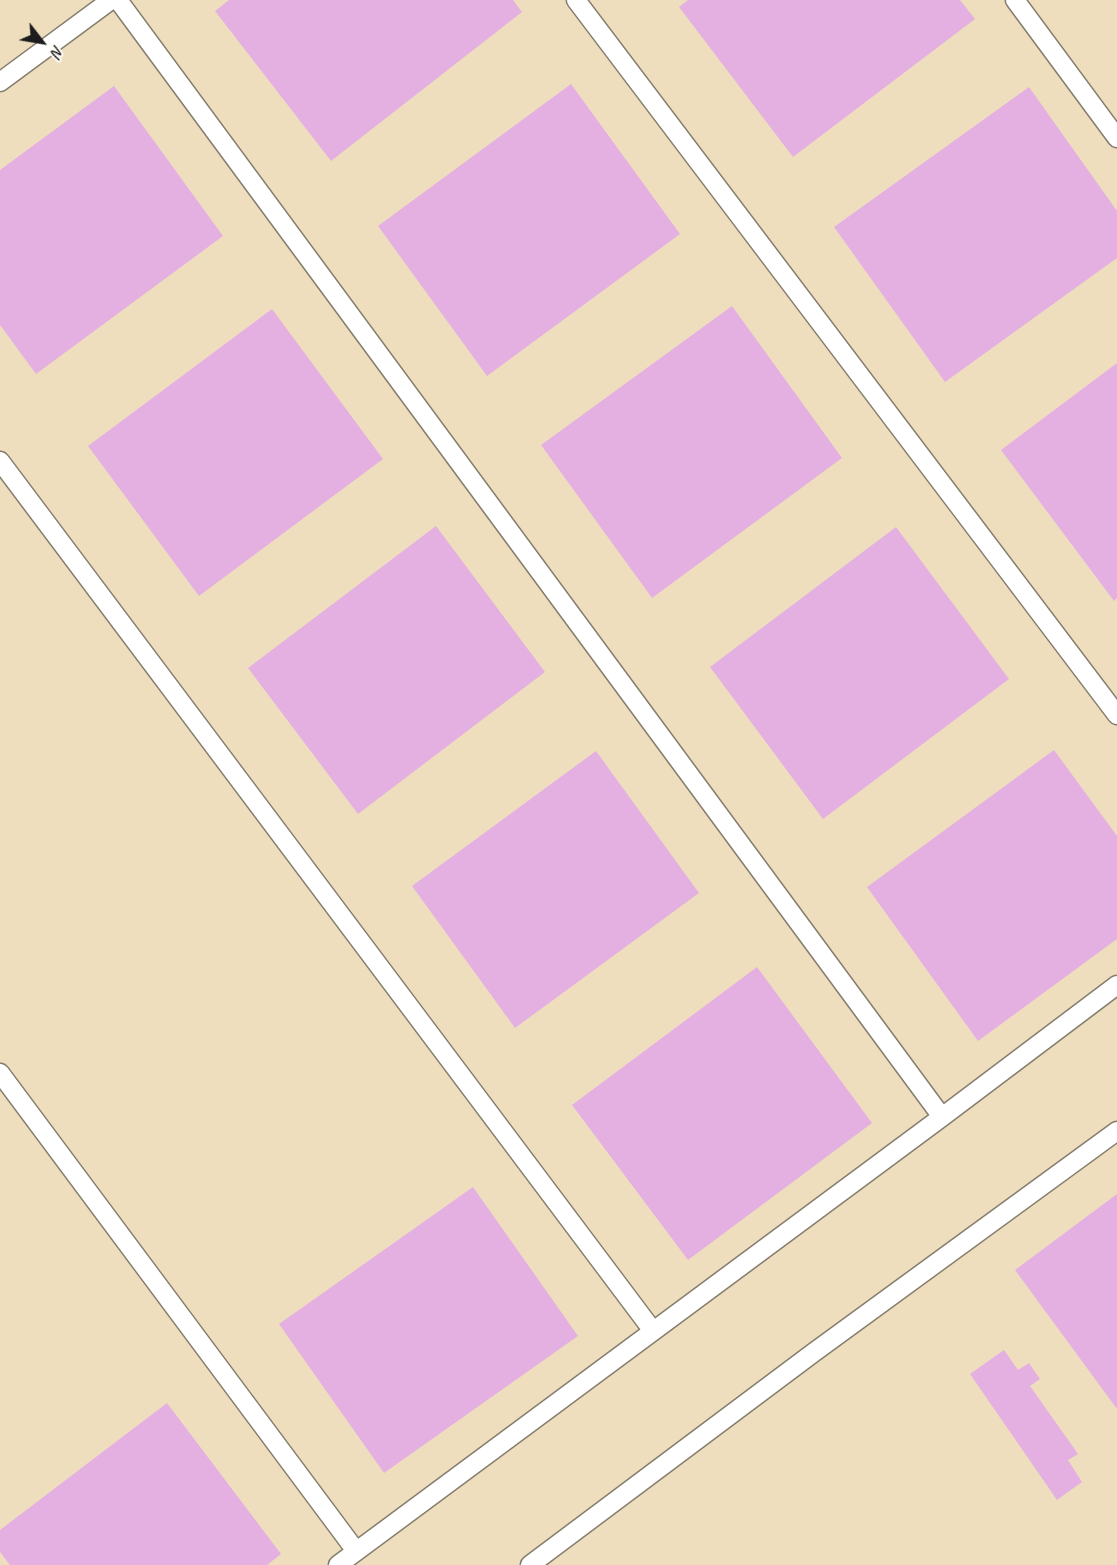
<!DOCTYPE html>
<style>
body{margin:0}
#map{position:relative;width:1117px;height:1565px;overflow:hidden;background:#eedebe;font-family:Caveat,sans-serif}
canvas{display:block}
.north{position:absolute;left:12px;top:12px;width:60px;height:60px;-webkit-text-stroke:4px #fdfcf7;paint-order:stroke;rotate:121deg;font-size:16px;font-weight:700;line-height:24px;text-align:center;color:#1c1c1c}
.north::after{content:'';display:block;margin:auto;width:21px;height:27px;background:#1c1c1c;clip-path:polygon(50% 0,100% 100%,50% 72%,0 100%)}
</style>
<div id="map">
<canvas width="1117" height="1565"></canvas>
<div class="north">N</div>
</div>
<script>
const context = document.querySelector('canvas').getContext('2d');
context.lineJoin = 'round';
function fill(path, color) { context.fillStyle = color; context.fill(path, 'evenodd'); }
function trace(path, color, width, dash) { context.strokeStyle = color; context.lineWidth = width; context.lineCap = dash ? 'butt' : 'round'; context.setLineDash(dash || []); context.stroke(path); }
fill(new Path2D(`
 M 229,0 L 513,0 L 522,12 L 331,161 L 215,11 Z
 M 688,0 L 960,0 L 975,19 L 793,157 L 679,7 Z
 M 571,84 L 680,234 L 487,376 L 378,226 Z
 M 114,86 L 223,236 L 36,374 L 0,325 L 0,170 Z
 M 1029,87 L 1117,211 L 1117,258 L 945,382 L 834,227 Z
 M 732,306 L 842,458 L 652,598 L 541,445 Z
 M 272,309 L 383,459 L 199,596 L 88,446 Z
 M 1117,363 L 1117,598 L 1114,601 L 1001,450 Z
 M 436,526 L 545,672 L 358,814 L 248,668 Z
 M 896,527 L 1009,679 L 823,819 L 710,667 Z
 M 1054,750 L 1117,836 L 1117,939 L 978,1041 L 867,887 Z
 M 596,751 L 699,893 L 515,1028 L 412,886 Z
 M 757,967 L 872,1123 L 688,1260 L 572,1105 Z
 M 473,1187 L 578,1336 L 384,1473 L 279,1324 Z
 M 1117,1194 L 1117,1409 L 1015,1270 Z
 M 1004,1350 L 1018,1370 L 1029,1363 L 1040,1379 L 1030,1386 L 1078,1454 L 1068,1460 L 1082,1482 L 1057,1500 L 970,1374 Z
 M 167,1403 L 281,1554 L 267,1565 L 10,1565 L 0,1552 L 0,1530 Z`), '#e4b0e2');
const lane = new Path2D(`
 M 118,0 L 942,1117
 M 576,0 L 1117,715
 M 1015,0 L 1117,138
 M 0,82 L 111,0
 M 0,461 L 653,1331
 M 0,1073 L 356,1551
 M 338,1565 L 942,1117 L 1117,985
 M 530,1565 L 813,1353 L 1117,1131`);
trace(lane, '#857d6d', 21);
trace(lane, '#fff', 18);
</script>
